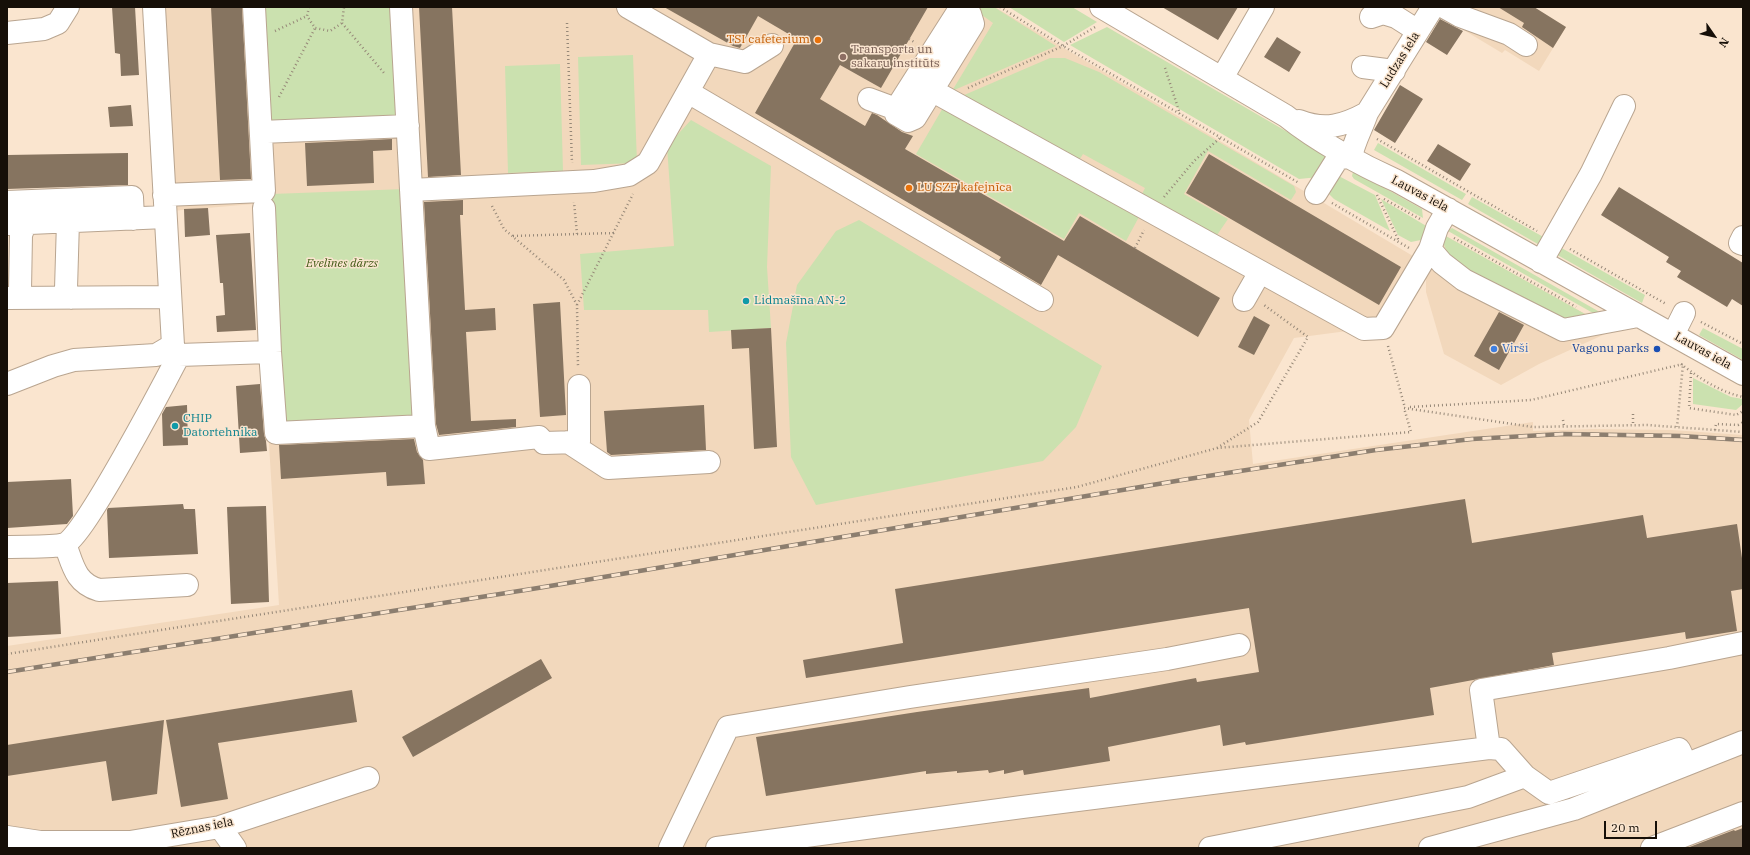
<!DOCTYPE html>
<meta charset="utf-8">
<style>
body{margin:0}
#map{position:relative;width:1750px;height:855px;overflow:hidden;background:#fae5cf;font-family:"IBM Plex Serif",serif}
canvas{display:block}
.frame{position:absolute;inset:0;border:8px solid #160f08;pointer-events:none}
.north{position:absolute;left:1694px;top:16px;width:40px;height:40px;-webkit-text-stroke:3px #fae5cf;paint-order:stroke;rotate:124deg;font-size:11px;font-weight:700;line-height:16px;text-align:center;color:#160f08}
.north::after{content:'';display:block;margin:auto;width:14px;height:18px;background:#160f08;clip-path:polygon(50% 0,100% 100%,50% 72%,0 100%)}
.scale{position:absolute;left:1604px;top:821px;width:53px;height:18px;box-sizing:border-box;border:2px solid #160f08;border-top:0;padding-left:5px;font-size:12px;line-height:14px;white-space:nowrap;color:#160f08;-webkit-text-stroke:3px #fae5cf;paint-order:stroke}
</style>
<div id="map">
<canvas width="1750" height="855"></canvas>
<div class="frame"></div>
<div class="north">N</div>
<div class="scale">20 m</div>
</div>
<script>
const context = document.querySelector('canvas').getContext('2d');
context.lineJoin = 'round';
function fill(path, color) { context.fillStyle = color; context.fill(path, 'evenodd'); }
function trace(path, color, width, dash) { context.strokeStyle = color; context.lineWidth = width; context.lineCap = dash ? 'butt' : 'round'; context.setLineDash(dash || []); context.stroke(path); }
function write(font, color, halo, rows, align = 'center') {
  context.font = font + ' "IBM Plex Serif",serif'; context.lineWidth = 3; context.setLineDash([]); context.textBaseline = 'middle'; context.strokeStyle = halo; context.fillStyle = color; for (const [text, x, y, turn = 0] of rows) {
    context.save(); context.translate(x, y); context.rotate((+turn || 0) * Math.PI / 180); context.textAlign = isNaN(turn) ? turn : align; if (halo) context.strokeText(text, 0, 0); context.fillText(text, 0, 0); context.restore();
  }
}
fill(new Path2D(`
 M 163,7 L 995,7 L 1428,265 L 1393,325 L 1294,338 L 1249,420 L 1253,464 L 1533,422 L 1533,431 L 1593,429 L 1672,430 L 1743,435 L 1743,848 L 7,848 L 7,646 L 279,605 L 254,204 L 171,211 Z
 M 1448,7 L 1534,7 L 1566,27 L 1539,71 L 1505,50 L 1502,53 L 1442,17 Z
 M 1444,235 L 1614,330 L 1539,364 L 1501,385 L 1444,354 L 1426,292 L 1426,276 Z`), '#f2d8bc');
fill(new Path2D(`
 M 261,7 L 397,7 L 402,121 L 268,127 Z
 M 978,7 L 994,7 L 1056,46 L 952,91 L 993,23 L 982,15 Z
 M 1009,7 L 1072,7 L 1097,22 L 1064,42 Z
 M 1107,27 L 1315,148 L 1326,156 L 1327,164 L 1319,177 L 1299,179 L 1070,45 Z
 M 633,55 L 637,163 L 581,165 L 578,57 Z
 M 1050,58 L 1065,58 L 1099,72 L 1294,186 L 1296,192 L 1291,200 L 1208,151 L 1184,194 L 1228,219 L 1215,238 L 1139,200 L 1145,188 L 1083,154 L 1076,165 L 955,99 Z
 M 560,64 L 563,171 L 508,173 L 505,66 Z
 M 944,106 L 1140,215 L 1126,241 L 1079,213 L 1064,239 L 916,154 Z
 M 691,120 L 771,166 L 767,267 L 771,328 L 709,332 L 708,310 L 584,310 L 580,254 L 674,246 L 667,146 Z
 M 1378,143 L 1466,194 L 1462,200 L 1374,150 Z
 M 1353,172 L 1356,172 L 1422,209 L 1423,218 L 1354,179 L 1352,176 Z
 M 1333,173 L 1375,195 L 1390,231 L 1334,199 L 1329,194 L 1327,183 Z
 M 405,189 L 416,419 L 284,424 L 272,194 Z
 M 1472,197 L 1547,239 L 1543,247 L 1468,204 Z
 M 1381,199 L 1428,227 L 1421,240 L 1411,242 L 1398,235 Z
 M 859,220 L 1102,366 L 1076,427 L 1043,461 L 816,505 L 791,457 L 786,343 L 797,285 L 836,231 Z
 M 1452,228 L 1605,315 L 1600,317 L 1448,231 Z
 M 1444,235 L 1594,319 L 1559,319 L 1458,265 C 1449,256 1445,250 1442,238 Z
 M 1558,246 L 1645,295 L 1642,303 L 1554,253 Z
 M 1703,328 L 1743,349 L 1743,360 L 1699,335 Z
 M 1693,378 L 1731,397 L 1743,399 L 1743,404 L 1736,410 L 1693,404 Z`), '#cbe1af');
fill(new Path2D(`
 M 112,7 L 135,7 L 139,75 L 121,76 L 120,54 L 115,53 Z
 M 211,7 L 242,7 L 251,179 L 220,180 Z
 M 419,7 L 452,7 L 461,175 L 428,177 Z
 M 664,7 L 928,7 L 881,88 L 840,65 L 820,99 L 865,126 L 872,113 L 877,115 L 902,132 L 913,136 L 905,149 L 1064,241 L 1080,216 L 1220,298 L 1198,337 L 1058,255 L 1041,285 L 999,260 L 1001,257 L 755,113 L 797,39 L 758,16 L 740,48 L 733,46 Z
 M 1162,7 L 1238,7 L 1218,40 Z
 M 1498,7 L 1534,7 L 1566,27 L 1553,48 L 1522,27 L 1524,23 Z
 M 1440,19 L 1463,31 L 1447,55 L 1426,42 Z
 M 1277,37 L 1301,52 L 1289,72 L 1264,57 Z
 M 1400,85 L 1423,99 L 1395,143 L 1374,130 Z
 M 131,105 L 133,126 L 110,127 L 108,107 Z
 M 392,139 L 392,150 L 373,151 L 374,183 L 307,186 L 305,143 Z
 M 1438,144 L 1471,164 L 1460,181 L 1427,161 Z
 M 128,153 L 128,185 L 7,189 L 7,155 Z
 M 1209,154 L 1401,267 L 1379,305 L 1186,193 Z
 M 1619,187 L 1743,263 L 1743,306 L 1732,299 L 1727,307 L 1677,277 L 1681,271 L 1666,262 L 1669,257 L 1601,215 Z
 M 463,200 L 463,215 L 460,215 L 465,310 L 495,308 L 496,330 L 466,332 L 471,421 L 516,419 L 516,427 L 439,435 L 436,424 L 424,202 Z
 M 208,208 L 210,235 L 185,237 L 184,209 Z
 M 250,233 L 256,330 L 217,332 L 216,316 L 225,315 L 223,283 L 220,283 L 216,235 Z
 M 560,302 L 566,415 L 540,417 L 533,304 Z
 M 1499,312 L 1524,325 L 1499,370 L 1474,356 Z
 M 1254,316 L 1270,325 L 1254,355 L 1238,347 Z
 M 771,328 L 777,447 L 754,449 L 749,348 L 732,349 L 731,330 Z
 M 260,384 L 264,434 L 266,441 L 267,451 L 240,453 L 236,386 Z
 M 187,405 L 188,445 L 163,446 L 162,414 L 166,407 Z
 M 704,405 L 706,450 L 611,455 L 607,452 L 604,411 Z
 M 414,439 L 417,452 L 423,460 L 425,484 L 387,486 L 386,472 L 281,479 L 279,445 Z
 M 71,479 L 73,516 L 67,524 L 7,528 L 7,482 Z
 M 1465,499 L 1472,543 L 1643,515 L 1647,538 L 1737,524 L 1743,565 L 1743,589 L 1731,591 L 1737,631 L 1686,639 L 1685,632 L 1552,653 L 1554,665 L 1430,688 L 1434,715 L 1246,745 L 1245,742 L 1223,746 L 1220,725 L 1108,747 L 1110,761 L 1024,775 L 1023,770 L 1004,774 L 1004,770 L 989,773 L 988,770 L 957,773 L 957,771 L 926,774 L 926,771 L 766,796 L 756,737 L 917,712 L 1089,688 L 1090,698 L 1196,678 L 1197,682 L 1259,672 L 1249,608 L 806,678 L 803,660 L 903,643 L 895,589 Z
 M 183,504 L 184,509 L 195,509 L 198,554 L 109,558 L 107,510 L 108,508 Z
 M 266,506 L 269,602 L 231,604 L 227,507 Z
 M 58,581 L 61,634 L 7,637 L 7,583 Z
 M 541,659 L 552,678 L 413,757 L 402,737 Z
 M 352,690 L 357,722 L 218,743 L 228,799 L 181,807 L 166,720 Z
 M 164,720 L 157,794 L 112,801 L 106,761 L 7,776 L 7,745 Z
 M 1743,828 L 1743,848 L 1687,848 L 1734,830 L 1735,831 Z`), '#867460');
const minor = new Path2D(`
 M 401,7 L 424,426 L 429,449 L 539,437 L 544,443 L 579,442 L 579,386
 M 628,7 L 709,54 L 745,62 L 772,45
 M 961,7 L 896,109 L 896,114 L 908,121 L 915,118 L 973,24 L 970,14 L 962,7
 M 1101,7 L 1286,116 C 1317,141 1361,165 1397,181 L 1743,374
 M 1444,7 L 1460,16 L 1509,34 L 1526,45
 M 1371,17 L 1383,13 L 1396,17 L 1418,31
 M 7,33 L 44,29 L 58,23 L 68,7
 M 1363,67 L 1394,71
 M 1222,78 L 1263,7
 M 933,91 L 1364,329 L 1383,328 L 1430,249 L 1437,228 L 1448,209
 M 688,92 L 1042,300
 M 869,99 L 896,109
 M 1299,121 C 1325,131 1343,126 1367,113
 M 261,132 L 408,126
 M 1351,157 C 1354,141 1362,128 1367,113 L 1433,7
 M 411,190 L 594,181 L 629,175 L 648,163 L 709,54
 M 1316,193 L 1338,158 L 1351,157
 M 164,195 L 264,191 L 254,7
 M 7,202 L 132,197 L 133,219
 M 264,208 L 270,352 L 276,433 L 424,426
 M 68,221 L 66,289 L 71,298
 M 7,224 L 165,217
 M 1743,237 L 1740,243 L 1743,244
 M 1430,249 L 1442,263 L 1464,280 L 1563,330 L 1638,316
 M 1541,262 L 1591,174 L 1624,106
 M 7,298 L 170,297
 M 22,298 L 20,290 L 21,235 L 25,224
 M 1244,300 L 1260,272
 M 1673,335 L 1684,313
 M 7,384 L 53,366 L 74,360 L 156,355 L 173,345 L 154,7
 M 568,442 L 608,468 L 709,462
 M 65,544 C 73,565 75,583 99,590 L 187,585
 M 7,547 C 21,546 53,548 65,544 C 83,538 165,382 179,355 L 270,352
 M 1489,748 L 1501,749 L 1525,776
 M 220,827 L 235,848
 M 7,837 L 40,842 L 130,842 L 220,827 L 368,778
 M 670,848 L 728,727 L 910,697 L 1167,659 L 1239,645
 M 717,848 L 1022,807 L 1489,748 L 1481,690 L 1669,658 L 1743,643
 M 1210,848 L 1468,797 L 1525,776 L 1549,793 L 1679,749 L 1686,764
 M 1430,848 L 1574,809 L 1743,742
 M 1652,848 L 1743,813`);
trace(minor, '#b9a590', 24);
trace(new Path2D(`
 M 309,7 L 307,16 L 315,28 L 330,31 L 342,23 L 344,7
 M 1000,7 L 1063,46 L 1299,183
 M 342,23 L 384,73
 M 567,23 L 572,163
 M 275,31 L 307,16
 M 909,39 L 916,43
 M 1165,68 L 1180,114
 M 968,88 L 1063,46 L 1097,26
 M 279,97 L 315,28
 M 1377,139 L 1537,231
 M 1377,195 L 1399,241
 M 1164,197 L 1194,161 L 1220,138
 M 1384,199 L 1420,219
 M 1332,203 L 1409,248
 M 492,206 L 504,229 L 564,280 L 577,305 L 578,367
 M 577,234 L 615,233
 M 513,236 L 577,234 L 574,202
 M 1454,238 L 1576,307
 M 1135,248 L 1144,230
 M 1570,249 L 1666,304
 M 577,305 L 633,194
 M 1701,322 L 1743,344
 M 1388,346 L 1405,408
 M 1681,364 C 1699,378 1720,392 1743,397
 M 1691,373 L 1689,408 L 1736,415 L 1743,411
 M 1410,407 L 1531,400 L 1683,364 L 1677,427
 M 1633,414 L 1633,425
 M 1563,420 L 1564,426
 M 1715,430 L 1716,424 L 1738,425 L 1743,422
 M 1217,448 L 1258,422 L 1308,337 L 1264,305
 M 7,654 L 1077,487 L 1217,448 L 1411,432 L 1404,408 L 1533,427 L 1647,425 L 1743,432`), '#968878', 2.5, [1, 3]);
trace(minor, '#fff', 22);
const rail = new Path2D(`
 M 7,672 L 538,588 L 1182,480 L 1376,450 L 1472,439 L 1563,434 L 1681,436 L 1743,440`);
trace(rail, '#8c7e6f', 4.5);
trace(rail, '#fae5cf', 3, [9]);
for (const [x, y, r, color] of [
 [818,40,4,"#e8710a"],
 [843,57,4,"#8d6e63"],
 [909,188,4,"#e8710a"],
 [746,301,4,"#0f9aa8"],
 [1494,349,4,"#3f7fe0"],
 [1657,349,4,"#1a4fb4"],
 [175,426,4,"#0f9aa8"]
]) { const dot = new Path2D(); dot.arc(x, y, r, 0, 2 * Math.PI); context.fillStyle = color; context.fill(dot); trace(dot, '#fae5cf', 1.5); }
write('12px', '#c56008', '#fae5cf', [
 ["TSI cafeterium",810,40],
 ["LU SZF kafejnīca",917,188,"left"]
], 'right');
write('12px', '#785e54', '#fae5cf', [
 ["Transporta un",851,50],
 ["sakaru institūts",851,64]
], 'left');
write('12px', '#160f08', '#fae5cf', [
 ["Ludzas iela",1400,60,-58],
 ["Lauvas iela",1420,194,28],
 ["Lauvas iela",1703,351,29],
 ["Rēznas iela",202,828,-12]
]);
write('italic 12px', '#435b17', '#fae5cf', [
 ["Evelīnes dārzs",342,264]
]);
write('12px', '#0d838f', '#fae5cf', [
 ["Lidmašīna AN-2",754,301],
 ["CHIP",183,419],
 ["Datortehnika",183,433]
], 'left');
write('12px', '#366cbe', '#fae5cf', [
 ["Virši",1502,349]
], 'left');
write('12px', '#164399', '#fae5cf', [
 ["Vagonu parks",1649,349]
], 'right');
</script>
